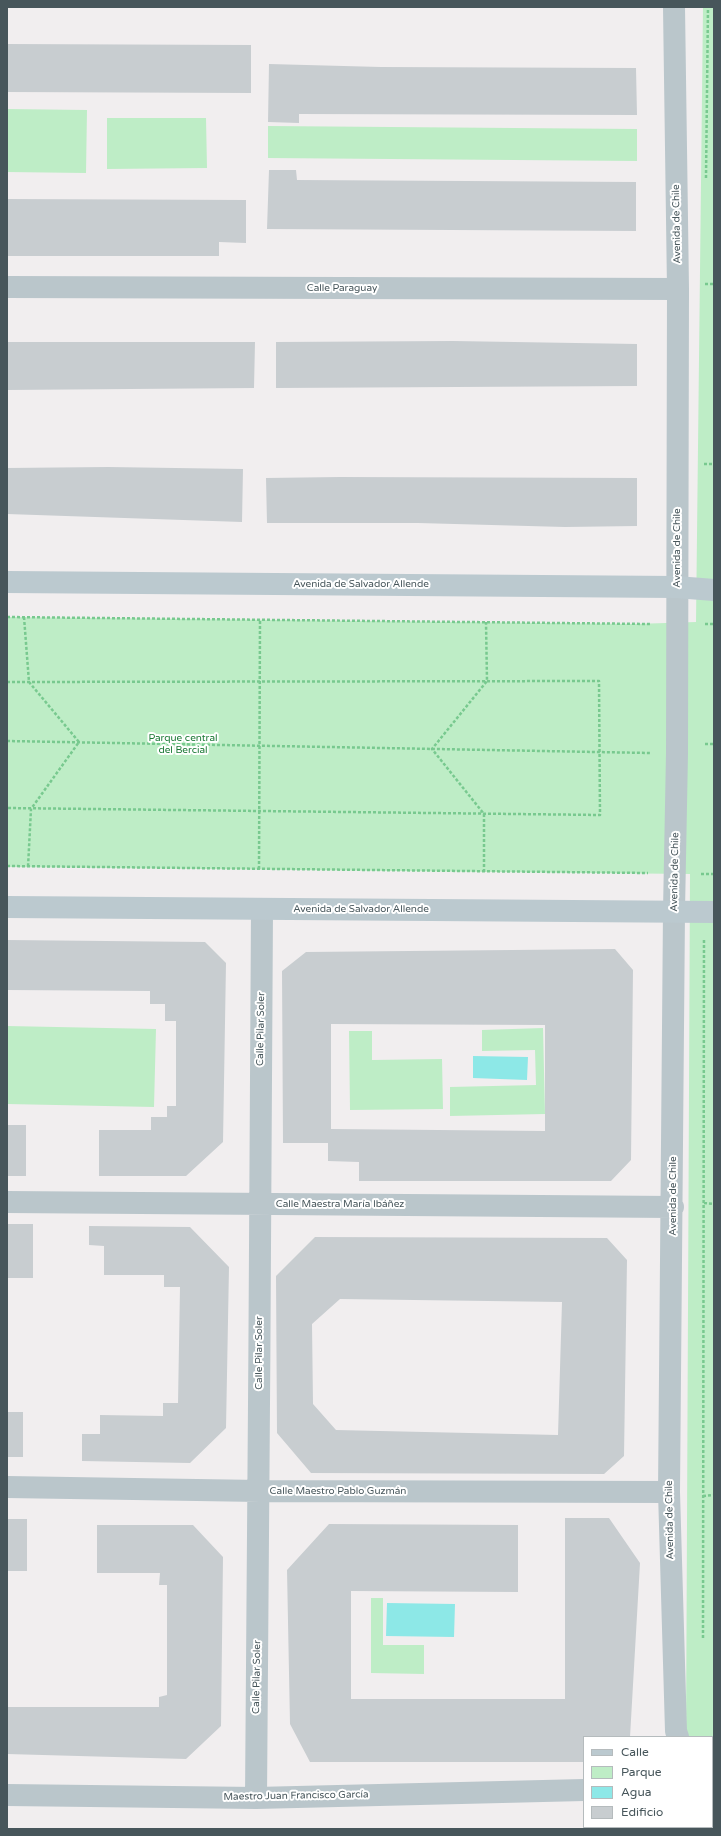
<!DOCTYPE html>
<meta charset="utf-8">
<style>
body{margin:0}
#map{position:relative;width:721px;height:1836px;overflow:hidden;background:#f1eeef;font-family:"Varela Round",sans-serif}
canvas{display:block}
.frame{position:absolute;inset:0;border:8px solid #47565b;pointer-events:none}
.legend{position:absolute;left:583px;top:1736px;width:130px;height:92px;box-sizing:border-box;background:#fff;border:1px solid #b5bbbd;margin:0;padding:5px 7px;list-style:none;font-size:12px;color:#47565b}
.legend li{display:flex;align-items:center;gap:8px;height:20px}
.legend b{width:20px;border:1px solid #b5bbbd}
</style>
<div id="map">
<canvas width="721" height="1836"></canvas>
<div class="frame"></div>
<ul class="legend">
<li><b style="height:5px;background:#bbc9cf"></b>Calle</li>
<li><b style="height:11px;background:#beedc6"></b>Parque</li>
<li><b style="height:11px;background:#8de8e7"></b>Agua</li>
<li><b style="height:11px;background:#c8cdd0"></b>Edificio</li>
</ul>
</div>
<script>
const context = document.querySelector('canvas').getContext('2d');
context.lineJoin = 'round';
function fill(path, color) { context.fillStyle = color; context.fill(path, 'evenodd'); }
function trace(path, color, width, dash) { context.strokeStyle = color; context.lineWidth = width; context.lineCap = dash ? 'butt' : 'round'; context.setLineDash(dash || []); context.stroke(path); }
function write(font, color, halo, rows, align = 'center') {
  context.font = font + ' "Varela Round",sans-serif'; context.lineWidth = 4; context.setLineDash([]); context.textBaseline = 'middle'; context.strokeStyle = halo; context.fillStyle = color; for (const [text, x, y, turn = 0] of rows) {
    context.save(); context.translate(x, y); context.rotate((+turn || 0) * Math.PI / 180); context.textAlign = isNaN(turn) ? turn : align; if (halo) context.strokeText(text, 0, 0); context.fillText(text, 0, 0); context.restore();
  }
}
fill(new Path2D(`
 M 703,7 L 714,7 L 714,1774 L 712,1773 L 712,1737 L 686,1737 L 690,874 L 7,867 L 7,617 L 635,624 L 696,622 Z
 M 7,109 L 87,110 L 86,173 L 7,172 Z
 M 107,118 L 206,118 L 207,168 L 107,169 Z
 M 268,126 L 637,129 L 637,161 L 268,158 Z
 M 7,1026 L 156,1029 L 154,1107 L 7,1104 Z
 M 543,1028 L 545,1114 L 450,1116 L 450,1087 L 536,1085 L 535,1050 L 482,1051 L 482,1030 Z
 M 349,1031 L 372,1031 L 372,1060 L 442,1059 L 443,1109 L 350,1110 Z
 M 371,1598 L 383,1598 L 383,1645 L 424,1645 L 424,1674 L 371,1673 Z`), '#beedc6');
fill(new Path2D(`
 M 473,1056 L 528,1057 L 527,1080 L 473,1078 Z
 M 387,1603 L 455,1604 L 454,1637 L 386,1636 Z`), '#8de8e7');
fill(new Path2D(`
 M 7,44 L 251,45 L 251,93 L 7,92 Z
 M 269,64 L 381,67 L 636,68 L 637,115 L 299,114 L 299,123 L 268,122 Z
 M 269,170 L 296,170 L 297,180 L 636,182 L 636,231 L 267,229 Z
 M 7,199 L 246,200 L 246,243 L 219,242 L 219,256 L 7,256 Z
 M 453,341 L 637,344 L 637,386 L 276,388 L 276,342 Z
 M 7,342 L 255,342 L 254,388 L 7,390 Z
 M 108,467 L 243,469 L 242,522 L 7,514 L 7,468 Z
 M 340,477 L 637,478 L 637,526 L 565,527 L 418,523 L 267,523 L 266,478 Z
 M 7,940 L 205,942 L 226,963 L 223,1142 L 186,1176 L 99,1176 L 99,1130 L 151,1130 L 151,1117 L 167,1117 L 167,1106 L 176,1106 L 176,1021 L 165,1021 L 165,1004 L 150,1004 L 150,991 L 7,990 Z
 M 615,949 L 633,970 L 631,1160 L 611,1181 L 359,1181 L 359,1162 L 328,1161 L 328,1143 L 283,1143 L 282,971 L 306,952 ZM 331,1024 L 545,1025 L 545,1131 L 331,1129 Z
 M 7,1125 L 26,1125 L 26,1176 L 7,1176 Z
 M 7,1224 L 33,1224 L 33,1278 L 7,1278 Z
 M 89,1226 L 190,1227 L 229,1267 L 226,1428 L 190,1463 L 82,1461 L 82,1434 L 100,1434 L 100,1415 L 163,1416 L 163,1403 L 178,1403 L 180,1287 L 164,1287 L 164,1275 L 104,1275 L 104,1246 L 89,1245 Z
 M 315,1237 L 607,1238 L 627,1260 L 624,1456 L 604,1474 L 311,1473 L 277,1433 L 276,1276 ZM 340,1299 L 562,1302 L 558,1435 L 336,1430 L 313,1404 L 312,1324 Z
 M 7,1412 L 23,1412 L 23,1457 L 7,1457 Z
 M 565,1518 L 609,1518 L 640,1563 L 630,1737 L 584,1737 L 584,1762 L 310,1762 L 290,1724 L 287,1570 L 329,1524 L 518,1525 L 518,1592 L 351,1591 L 351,1699 L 565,1699 Z
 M 7,1519 L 27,1519 L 27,1571 L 7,1571 Z
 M 97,1525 L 193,1525 L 223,1557 L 221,1726 L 186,1759 L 7,1754 L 7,1707 L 159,1707 L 159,1697 L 167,1695 L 167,1585 L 159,1585 L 160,1573 L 97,1573 Z`), '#c8cdd0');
trace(new Path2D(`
 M 706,178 L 708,7
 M 705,284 L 714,284
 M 704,464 L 714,464
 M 7,617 L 650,624
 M 24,617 L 29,682 L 79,742 L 31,809 L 28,867
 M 705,624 L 714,624
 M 7,682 L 599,681 L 600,815 L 7,808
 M 7,741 L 650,753
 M 705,744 L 714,744
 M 7,866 L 648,873
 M 259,869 L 260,619
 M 484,872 L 484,814 L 432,749 L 487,681 L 486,622
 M 701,874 L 714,874
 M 704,1203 L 714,1204
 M 703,1496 L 714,1495
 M 703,1638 L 704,939`), '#78c98f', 2.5, [3, 2]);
trace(new Path2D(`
 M 674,7 L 678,289 L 677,753 L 674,911 L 669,1492 L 676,1731 L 678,1737
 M 7,287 L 678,289
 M 7,1202 L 673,1207
 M 7,1487 L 260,1491 L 669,1492
 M 712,1782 L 714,1783
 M 7,1795 L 256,1798 L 584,1790
 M 256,1798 C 260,1502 259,1205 262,909`), '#bac6cb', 22);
trace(new Path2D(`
 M 7,582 L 676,587 L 714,590
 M 7,907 L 714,912`), '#bbc9cf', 22);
write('10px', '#47565b', '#fff', [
 ["Avenida de Chile",677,224,-91],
 ["Calle Paraguay",342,288],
 ["Avenida de Chile",677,548,-90],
 ["Avenida de Salvador Allende",361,584],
 ["Avenida de Chile",675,872,-89],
 ["Avenida de Salvador Allende",361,909],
 ["Calle Pilar Soler",261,1029,-89],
 ["Avenida de Chile",673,1196,-90],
 ["Calle Maestra María Ibáñez",340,1204],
 ["Calle Pilar Soler",259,1353,-90],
 ["Calle Maestro Pablo Guzmán",338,1491],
 ["Avenida de Chile",670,1520,-91],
 ["Calle Pilar Soler",257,1677,-89],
 ["Maestro Juan Francisco García",296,1796,-1]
]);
write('10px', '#1b7935', '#fff', [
 ["Parque central",183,738],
 ["del Bercial",183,750]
]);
</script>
